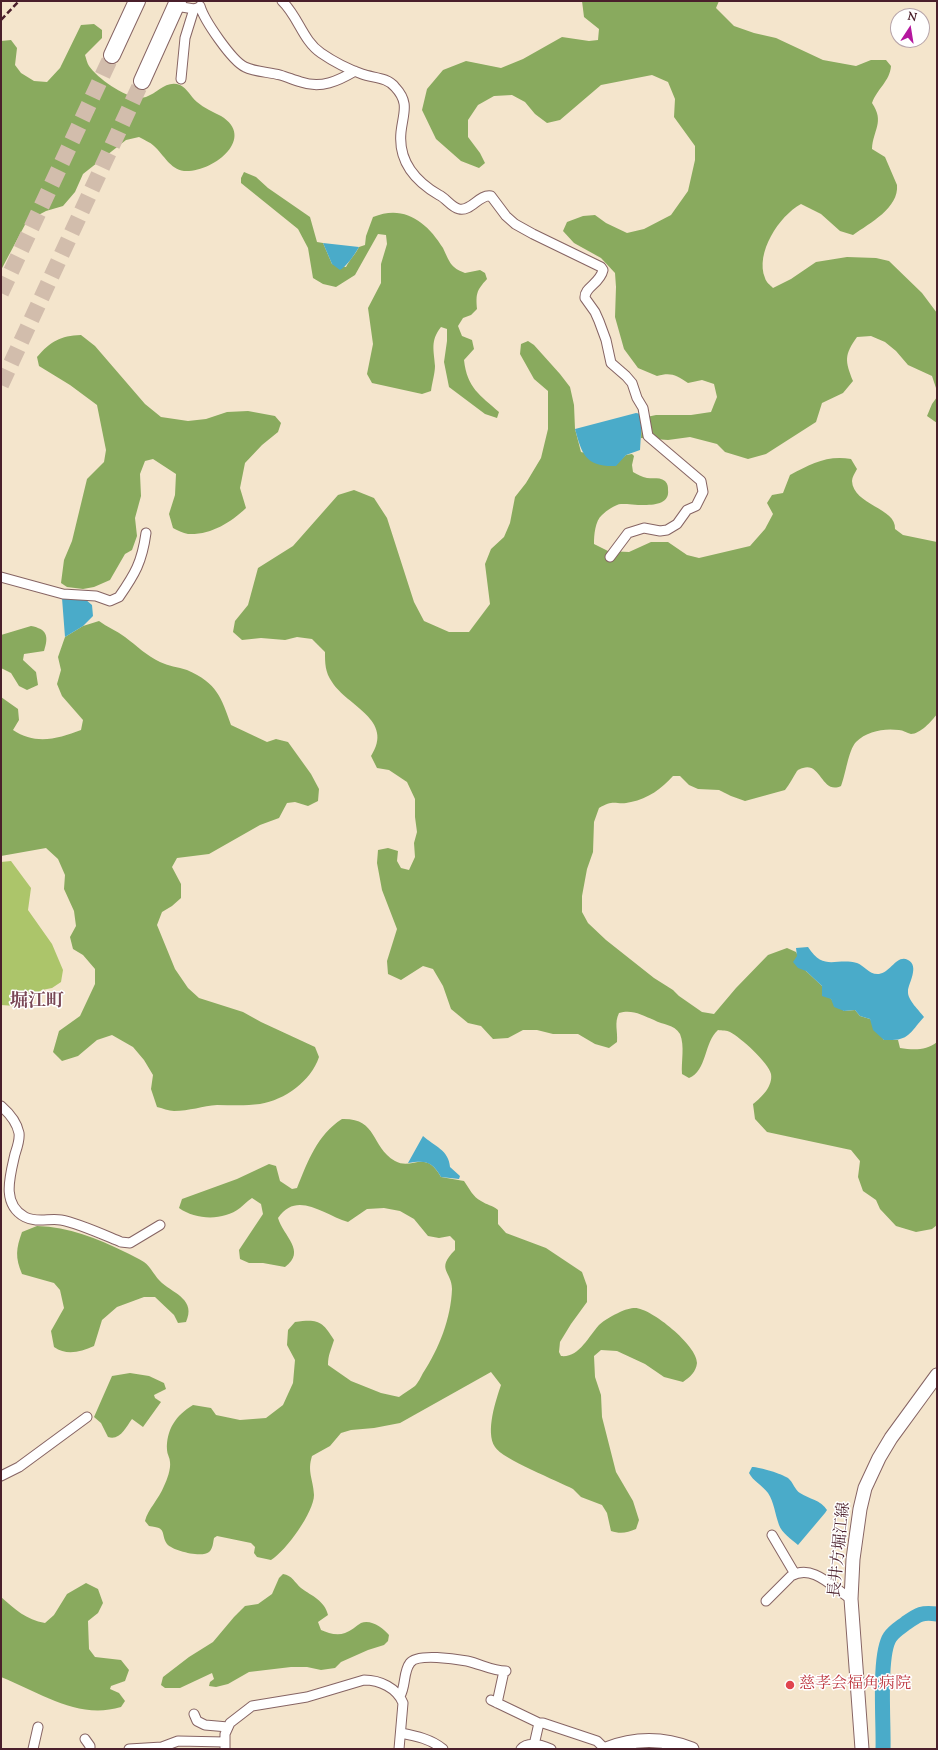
<!DOCTYPE html>
<meta charset="utf-8">
<style>
body{margin:0}
#map{position:relative;width:938px;height:1750px;overflow:hidden;background:#f4e5cc;font-family:"Sorts Mill Goudy",serif}
canvas{display:block}
.frame{position:absolute;inset:0;border:2px solid #4a1f2b;pointer-events:none}
.north{position:absolute;left:890px;top:8px;width:40px;height:40px;box-sizing:border-box;background:#fff;border:1px solid #b7a5aa;border-radius:50%;rotate:12deg;font-size:11px;font-weight:700;line-height:16px;text-align:center;color:#4a1f2b}
.north::after{content:'';display:block;margin:auto;width:14px;height:18px;background:#b5179e;clip-path:polygon(50% 0,100% 100%,50% 72%,0 100%)}
</style>
<div id="map">
<canvas width="938" height="1750"></canvas>
<div class="frame"></div>
<div class="north">N</div>
</div>
<script>
const context = document.querySelector('canvas').getContext('2d');
context.lineJoin = 'round';
function fill(path, color) { context.fillStyle = color; context.fill(path, 'evenodd'); }
function trace(path, color, width, dash) { context.strokeStyle = color; context.lineWidth = width; context.lineCap = dash ? 'butt' : 'round'; context.setLineDash(dash || []); context.stroke(path); }
function write(font, color, halo, rows, align = 'center') {
  context.font = font + ' "Sorts Mill Goudy","Noto Serif JP",serif'; context.lineWidth = 3; context.setLineDash([]); context.textBaseline = 'middle'; context.strokeStyle = halo; context.fillStyle = color; for (const [text, x, y, turn = 0] of rows) {
    context.save(); context.translate(x, y); context.rotate((+turn || 0) * Math.PI / 180); context.textAlign = isNaN(turn) ? turn : align; if (halo) context.strokeText(text, 0, 0); context.fillText(text, 0, 0); context.restore();
  }
}
fill(new Path2D(`
 M 11,861 L 31,888 L 28,910 L 52,944 L 63,970 L 61,982 L 52,988 L 42,990 L 15,1006 L 1,1005 L 1,862 Z`), '#acc56a');
fill(new Path2D(`
 M 582,1 L 719,1 L 716,8 L 734,26 L 754,33 L 776,38 L 823,60 L 856,66 L 871,60 L 886,60 L 891,66 C 890,81 877,89 872,103 C 885,122 873,130 872,149 L 885,157 L 897,185 C 899,208 870,223 853,235 L 840,231 L 821,214 L 801,204 C 779,216 755,253 765,278 C 766,282 770,285 773,288 L 791,279 L 816,262 L 847,257 L 876,258 L 889,261 L 922,293 L 937,313 L 937,391 L 932,376 L 908,365 L 896,351 L 885,342 L 871,336 L 857,337 C 844,355 845,361 853,381 L 843,393 L 822,403 L 816,422 L 766,454 L 748,459 L 725,452 L 717,444 L 690,437 L 668,440 L 641,438 L 642,418 L 656,415 L 691,415 L 711,412 L 717,397 L 714,384 L 702,380 L 688,383 C 676,375 671,372 657,376 L 638,368 L 624,349 L 615,317 L 616,287 L 615,273 L 601,258 L 574,243 L 563,231 L 567,222 L 583,216 L 595,215 L 606,223 L 627,233 L 644,229 L 671,215 L 688,191 L 695,160 L 695,146 L 674,117 L 675,99 L 668,82 L 652,75 L 601,85 L 560,120 L 547,123 L 535,114 L 525,102 L 512,95 L 494,96 L 478,105 L 468,120 L 468,137 L 480,153 L 485,163 L 479,168 L 461,161 L 436,139 L 422,110 L 427,89 L 443,70 L 466,61 L 501,68 L 523,59 L 562,37 L 589,41 L 598,40 L 599,29 L 584,17 Z
 M 94,24 L 102,30 L 102,38 L 85,55 C 86,58 87,63 89,66 C 98,79 130,102 146,97 C 158,93 166,80 180,85 C 187,88 191,97 197,102 C 204,108 213,112 221,116 C 257,138 213,173 184,171 C 170,169 164,155 154,146 C 150,142 144,140 139,137 L 126,140 L 83,174 L 75,192 L 63,206 L 46,211 L 27,221 L 1,270 L 1,41 L 11,40 L 17,48 L 15,65 L 21,73 L 34,81 L 47,82 L 60,68 L 81,25 Z
 M 244,172 L 256,177 L 268,188 L 310,217 L 317,242 L 323,243 L 332,264 L 346,267 C 350,259 355,255 359,247 L 365,245 L 366,236 L 373,217 C 404,204 427,222 443,248 C 446,254 449,263 454,267 C 457,270 461,271 465,273 L 480,270 L 485,273 L 487,279 C 476,291 476,294 477,309 L 471,315 L 463,318 L 458,326 L 462,336 L 472,340 L 474,349 L 464,360 C 467,388 480,395 499,412 L 497,418 L 485,414 L 449,387 L 444,362 L 447,341 L 447,329 L 441,327 C 430,341 434,350 435,366 C 435,373 432,383 431,391 L 422,394 L 372,383 L 367,374 L 373,344 L 368,308 L 381,283 L 381,264 L 387,244 L 386,235 L 378,234 L 355,275 L 336,287 L 323,284 L 313,278 L 308,248 L 298,229 L 241,183 L 241,178 Z
 M 81,335 L 95,346 L 145,404 L 161,417 L 188,421 L 206,419 L 227,412 L 248,411 L 275,416 L 281,423 L 278,432 L 262,445 L 245,463 L 240,488 L 246,508 C 230,523 211,535 188,534 C 183,533 177,530 173,528 L 169,514 L 175,495 L 176,474 L 153,459 L 145,461 L 140,474 L 141,496 L 135,518 L 137,536 L 132,550 L 125,554 L 110,580 L 94,587 L 83,589 L 67,587 L 61,583 L 64,560 L 72,541 L 87,479 L 104,462 L 106,450 L 97,405 L 70,385 L 39,366 L 37,357 C 51,341 60,336 81,335 Z
 M 528,341 L 534,345 L 560,374 L 570,387 L 574,405 L 575,429 L 581,452 L 619,461 L 626,455 L 632,454 L 634,456 L 632,465 L 633,472 C 637,474 642,477 647,478 C 653,479 660,477 665,481 C 668,484 668,487 668,490 C 671,512 630,503 621,504 C 616,504 606,511 602,515 C 595,521 594,535 594,544 L 608,551 L 629,552 L 651,542 L 668,542 L 687,555 L 699,558 L 750,546 L 765,529 L 773,514 L 767,503 L 772,495 L 783,493 L 790,475 C 811,464 827,455 851,459 L 857,469 C 855,473 852,477 852,481 C 853,505 897,508 895,529 L 903,535 L 937,542 L 937,714 C 932,721 920,734 911,734 C 907,733 903,730 899,730 C 884,728 867,731 856,742 C 848,751 846,774 841,786 C 822,795 821,762 803,768 C 800,769 799,769 797,771 C 793,777 790,784 785,790 L 745,801 L 731,796 L 719,790 L 698,789 L 689,785 L 680,776 L 673,776 C 662,788 648,799 631,802 C 616,806 615,798 599,808 L 594,822 L 593,852 L 587,869 L 582,896 L 582,912 L 588,923 L 606,940 L 654,978 L 673,990 L 679,996 L 702,1012 L 714,1014 L 736,988 L 768,955 L 787,948 L 796,952 L 806,971 L 822,986 L 831,999 L 844,1011 L 855,1010 L 860,1016 L 870,1019 L 884,1040 L 898,1040 L 900,1048 C 913,1050 926,1051 937,1042 L 937,1225 L 932,1229 L 916,1232 L 896,1226 L 880,1209 L 876,1200 L 863,1191 L 858,1177 L 860,1161 L 851,1150 L 767,1132 L 755,1119 L 753,1104 C 762,1097 773,1086 771,1074 C 769,1063 740,1037 730,1032 C 727,1030 722,1031 718,1030 C 704,1042 707,1071 689,1078 L 682,1074 C 681,1062 685,1046 680,1034 C 674,1024 663,1025 654,1020 C 642,1015 632,1009 619,1013 C 614,1023 618,1031 617,1042 L 609,1048 L 595,1044 L 578,1034 L 553,1034 L 537,1030 L 523,1030 L 508,1038 L 493,1039 L 481,1026 L 468,1023 L 451,1009 L 443,986 L 433,969 L 423,966 L 401,980 L 388,974 L 387,961 L 397,929 L 382,890 L 377,863 L 378,850 L 388,848 L 398,851 L 397,861 L 401,868 L 409,870 L 415,857 L 414,843 L 417,832 L 415,817 L 415,799 L 407,782 L 389,770 L 377,768 L 371,756 C 395,720 347,706 332,682 C 325,672 325,663 325,652 L 312,639 L 297,637 L 285,640 L 261,638 L 242,640 L 233,632 L 235,621 L 248,605 L 258,568 L 293,546 L 338,495 L 354,490 L 374,498 L 387,518 L 414,602 L 424,621 L 449,632 L 469,632 L 490,604 L 485,564 L 491,549 L 504,537 L 510,523 L 515,497 L 526,483 L 541,458 L 548,429 L 548,391 L 534,379 L 520,354 L 521,344 Z
 M 937,397 L 937,423 L 927,416 L 932,404 Z
 M 99,621 C 107,627 117,631 125,637 C 137,646 147,656 160,662 C 168,666 178,667 187,670 C 217,683 221,697 231,725 L 267,742 L 276,739 L 288,742 L 311,774 L 319,789 L 318,801 L 308,806 L 295,802 L 287,803 L 279,818 L 260,825 L 209,854 L 177,858 L 172,867 L 181,884 L 181,898 L 172,906 L 162,912 L 157,925 L 175,969 L 188,988 L 199,998 L 243,1012 L 261,1022 L 315,1047 L 319,1057 C 311,1081 285,1100 260,1104 C 245,1106 231,1105 217,1105 C 203,1106 189,1111 174,1111 C 169,1111 162,1108 157,1107 L 151,1089 L 153,1075 L 144,1060 L 133,1047 L 112,1035 L 97,1040 L 78,1056 L 62,1061 L 53,1052 L 59,1031 L 80,1016 L 95,984 L 95,969 L 83,955 L 73,949 L 70,937 L 76,926 L 74,911 L 64,889 L 65,875 L 58,859 L 46,848 L 1,856 L 2,764 L 1,760 L 1,697 L 18,709 L 19,720 L 13,730 C 35,745 58,739 81,730 L 83,720 L 62,696 L 57,684 L 61,670 L 58,657 L 65,637 L 83,626 Z
 M 31,626 C 47,629 49,636 44,651 L 24,654 L 23,660 L 36,672 L 38,685 L 27,690 L 19,686 L 11,673 L 1,668 L 1,635 Z
 M 342,1119 C 378,1118 370,1146 395,1161 C 413,1171 425,1148 441,1177 L 464,1181 C 469,1188 473,1197 481,1201 C 487,1205 492,1205 498,1210 L 498,1224 L 506,1233 L 546,1248 L 582,1272 L 587,1286 L 587,1302 L 571,1324 L 560,1342 L 559,1352 L 561,1356 C 579,1358 588,1337 599,1325 C 604,1320 614,1315 620,1312 C 624,1310 631,1308 635,1308 C 651,1308 698,1346 697,1363 C 696,1372 690,1377 683,1382 L 664,1377 L 645,1364 L 617,1351 L 601,1350 L 594,1356 L 595,1377 L 601,1395 L 602,1417 L 616,1472 L 633,1501 L 639,1520 L 636,1529 C 627,1533 620,1534 611,1531 L 607,1513 L 602,1505 L 581,1497 L 573,1489 C 558,1481 502,1459 495,1447 C 485,1432 496,1400 501,1385 L 491,1372 L 400,1423 L 374,1428 L 351,1430 L 341,1433 L 330,1446 L 312,1456 C 307,1472 313,1478 314,1495 C 314,1512 286,1551 271,1560 L 257,1557 L 254,1553 L 255,1547 L 251,1543 L 217,1536 L 214,1538 C 213,1542 213,1549 209,1552 C 202,1558 173,1551 167,1544 C 160,1533 168,1528 149,1526 L 145,1521 C 148,1509 159,1499 164,1486 C 167,1480 171,1469 170,1462 C 170,1458 167,1454 167,1450 C 166,1430 176,1415 193,1405 L 211,1408 L 216,1415 L 240,1420 L 266,1418 L 283,1405 L 293,1383 L 295,1360 L 287,1345 L 288,1330 L 295,1322 C 317,1319 322,1320 334,1340 C 331,1350 328,1355 328,1365 L 351,1381 L 381,1393 L 399,1397 C 404,1393 410,1390 415,1386 C 418,1383 421,1377 423,1373 C 439,1349 451,1318 452,1289 C 452,1271 435,1270 455,1250 L 455,1241 L 450,1236 L 439,1238 L 428,1236 L 414,1219 L 400,1211 L 384,1208 L 367,1209 L 348,1222 C 324,1215 297,1190 278,1218 C 283,1236 307,1251 285,1267 L 263,1263 L 249,1263 L 240,1259 L 239,1250 L 263,1214 L 261,1204 L 252,1198 C 247,1201 244,1205 240,1208 C 223,1221 196,1220 179,1208 L 182,1199 L 237,1179 L 269,1164 L 276,1166 L 280,1181 L 292,1189 L 297,1188 C 308,1161 317,1135 342,1119 Z
 M 37,1226 C 69,1227 97,1238 125,1252 C 131,1255 138,1258 144,1262 C 151,1267 155,1277 162,1283 C 175,1294 196,1300 186,1322 L 178,1323 L 174,1315 L 155,1297 L 144,1297 L 117,1307 L 102,1320 L 94,1346 C 80,1352 67,1356 54,1347 L 51,1331 L 64,1308 L 60,1290 L 54,1283 L 22,1274 C 15,1257 16,1249 22,1232 Z
 M 130,1373 L 149,1376 L 164,1383 L 166,1389 L 154,1395 L 155,1398 L 161,1402 L 143,1427 L 132,1419 C 126,1427 120,1441 108,1437 L 101,1423 L 94,1417 L 112,1376 Z
 M 283,1574 C 292,1575 295,1583 301,1588 C 312,1596 325,1601 328,1615 L 318,1622 L 321,1630 C 328,1633 337,1636 345,1633 C 351,1631 356,1626 361,1623 C 371,1619 383,1628 389,1635 L 388,1641 L 384,1645 L 368,1650 L 341,1662 L 335,1668 L 321,1670 L 307,1667 L 291,1667 L 249,1672 L 228,1684 L 216,1687 L 209,1686 L 210,1682 L 214,1679 L 212,1673 L 180,1688 L 165,1688 L 161,1685 L 163,1677 L 189,1657 L 213,1642 L 234,1617 L 245,1606 L 258,1604 L 272,1594 L 279,1578 Z
 M 86,1583 L 98,1589 L 103,1603 L 98,1613 L 88,1621 L 89,1649 L 95,1657 L 121,1660 L 129,1670 L 125,1681 L 111,1686 L 110,1689 L 119,1693 L 125,1701 L 121,1707 C 78,1720 41,1693 1,1677 L 1,1597 C 15,1609 26,1620 45,1623 L 54,1615 L 67,1594 Z`), '#89aa5e');
fill(new Path2D(`
 M 323,243 L 359,247 C 355,254 347,266 340,270 L 332,264 Z
 M 636,413 L 641,414 L 642,418 L 640,450 L 626,455 L 616,466 C 586,467 582,455 575,429 Z
 M 62,598 L 85,599 L 92,605 L 93,616 L 83,626 L 65,637 Z
 M 808,947 C 824,972 836,957 857,963 C 865,966 869,975 879,974 C 890,973 897,954 908,960 C 920,966 908,984 908,991 C 907,1000 920,1011 924,1017 C 908,1035 909,1041 884,1040 L 873,1030 L 870,1019 L 860,1016 L 855,1010 L 844,1011 L 834,1007 L 831,999 L 822,996 L 822,986 L 806,971 L 798,968 L 793,962 L 797,956 L 796,948 Z
 M 423,1136 C 434,1146 449,1150 450,1167 L 460,1176 L 459,1179 L 441,1177 C 432,1161 425,1160 408,1163 Z
 M 752,1467 C 760,1467 782,1474 788,1478 C 793,1482 795,1490 800,1493 C 809,1499 821,1500 827,1510 L 825,1513 L 798,1545 C 791,1539 782,1533 779,1525 C 775,1514 774,1502 768,1493 C 762,1485 753,1481 749,1473 Z`), '#4aabc9');
trace(new Path2D(`
 M 883,1749 C 884,1725 878,1655 890,1637 C 894,1631 901,1627 906,1623 C 919,1614 922,1612 937,1614`), '#4aabc9', 15);
trace(new Path2D(`
 M 1,293 L 112,55
 M 1,385 L 142,81`), '#d2bdac', 16, [16, 8]);
const minor = new Path2D(`
 M 282,1 C 298,16 303,41 321,53 C 334,62 348,69 362,74 C 373,78 387,77 395,87 C 410,103 403,113 401,132 C 398,161 415,181 439,195 C 446,198 451,207 459,209 C 471,212 479,194 491,196 L 506,216 L 515,224 L 533,234 L 601,267 L 603,270 C 600,284 584,287 585,298 L 595,312 L 599,321 L 606,340 L 611,363 L 626,376 L 632,383 L 637,398 L 643,408 L 648,436 L 701,481 L 703,492 L 696,506 L 687,510 L 677,524 L 667,530 L 660,531 L 644,528 L 628,533 L 610,557
 M 176,6 L 194,9 L 200,7
 M 200,6 C 204,20 232,61 245,67 C 255,72 269,72 280,75 C 287,77 294,80 301,82 C 321,89 338,81 355,71
 M 181,79 L 185,38 L 194,9
 M 1,577 L 63,594 L 96,596 L 110,601 L 119,597 C 135,574 142,562 146,533
 M 1,1106 C 9,1113 17,1123 19,1133 C 20,1140 17,1148 15,1154 C 10,1176 1,1204 25,1217 C 36,1223 50,1218 61,1220 C 78,1223 104,1235 121,1242 L 130,1243 L 160,1225
 M 1,1476 L 19,1467 L 87,1417
 M 772,1535 L 795,1574
 M 766,1601 L 791,1576 C 813,1563 833,1588 851,1599
 M 400,1696 C 406,1686 403,1672 410,1663 C 417,1653 456,1659 467,1661 C 481,1664 492,1671 506,1671
 M 491,1700 L 539,1723 L 534,1745
 M 497,1703 L 504,1671
 M 194,1714 L 197,1721 L 205,1725 L 228,1727
 M 539,1723 L 543,1723 L 597,1741 L 605,1749
 M 401,1733 C 416,1736 431,1739 443,1749
 M 85,1739 L 90,1746 L 90,1749
 M 33,1749 L 38,1727
 M 129,1749 L 162,1747 L 178,1741 L 225,1742
 M 225,1749 L 225,1734 L 230,1723 L 252,1706 L 307,1697 L 364,1680 C 380,1680 397,1688 403,1703 L 399,1749
 M 521,1749 C 528,1741 542,1745 551,1749`);
const secondary = new Path2D(`
 M 606,1749 C 634,1738 664,1738 692,1749
 M 862,1749 L 851,1599 L 853,1559 L 860,1509 L 865,1488 L 879,1458 L 891,1438 L 937,1375`);
const trunk = new Path2D(`
 M 112,55 L 137,1
 M 142,81 L 178,1`);
trace(minor, '#866463', 11);
trace(secondary, '#866463', 15);
trace(trunk, '#866463', 18);
trace(minor, '#fff', 9);
trace(secondary, '#fff', 13);
trace(trunk, '#fff', 16);
trace(new Path2D(`
 M 1,20 L 19,1`), '#4a1f2b', 2.5, [6, 3]);
for (const [x, y, r, color] of [
 [790,1685,5,"#e0444e"]
]) { const dot = new Path2D(); dot.arc(x, y, r, 0, 2 * Math.PI); context.fillStyle = color; context.fill(dot); trace(dot, '#fff', 1.5); }
write('16px', '#4a1f2b', '#fff', [
 ["長井方堀江線",841,1550,-84]
]);
write('16px', '#be3a42', '#fff', [
 ["慈孝会福角病院",799,1685]
], 'left');
write('bold 18px', '#794755', '#fff', [
 ["堀江町",37,1003]
]);
</script>
